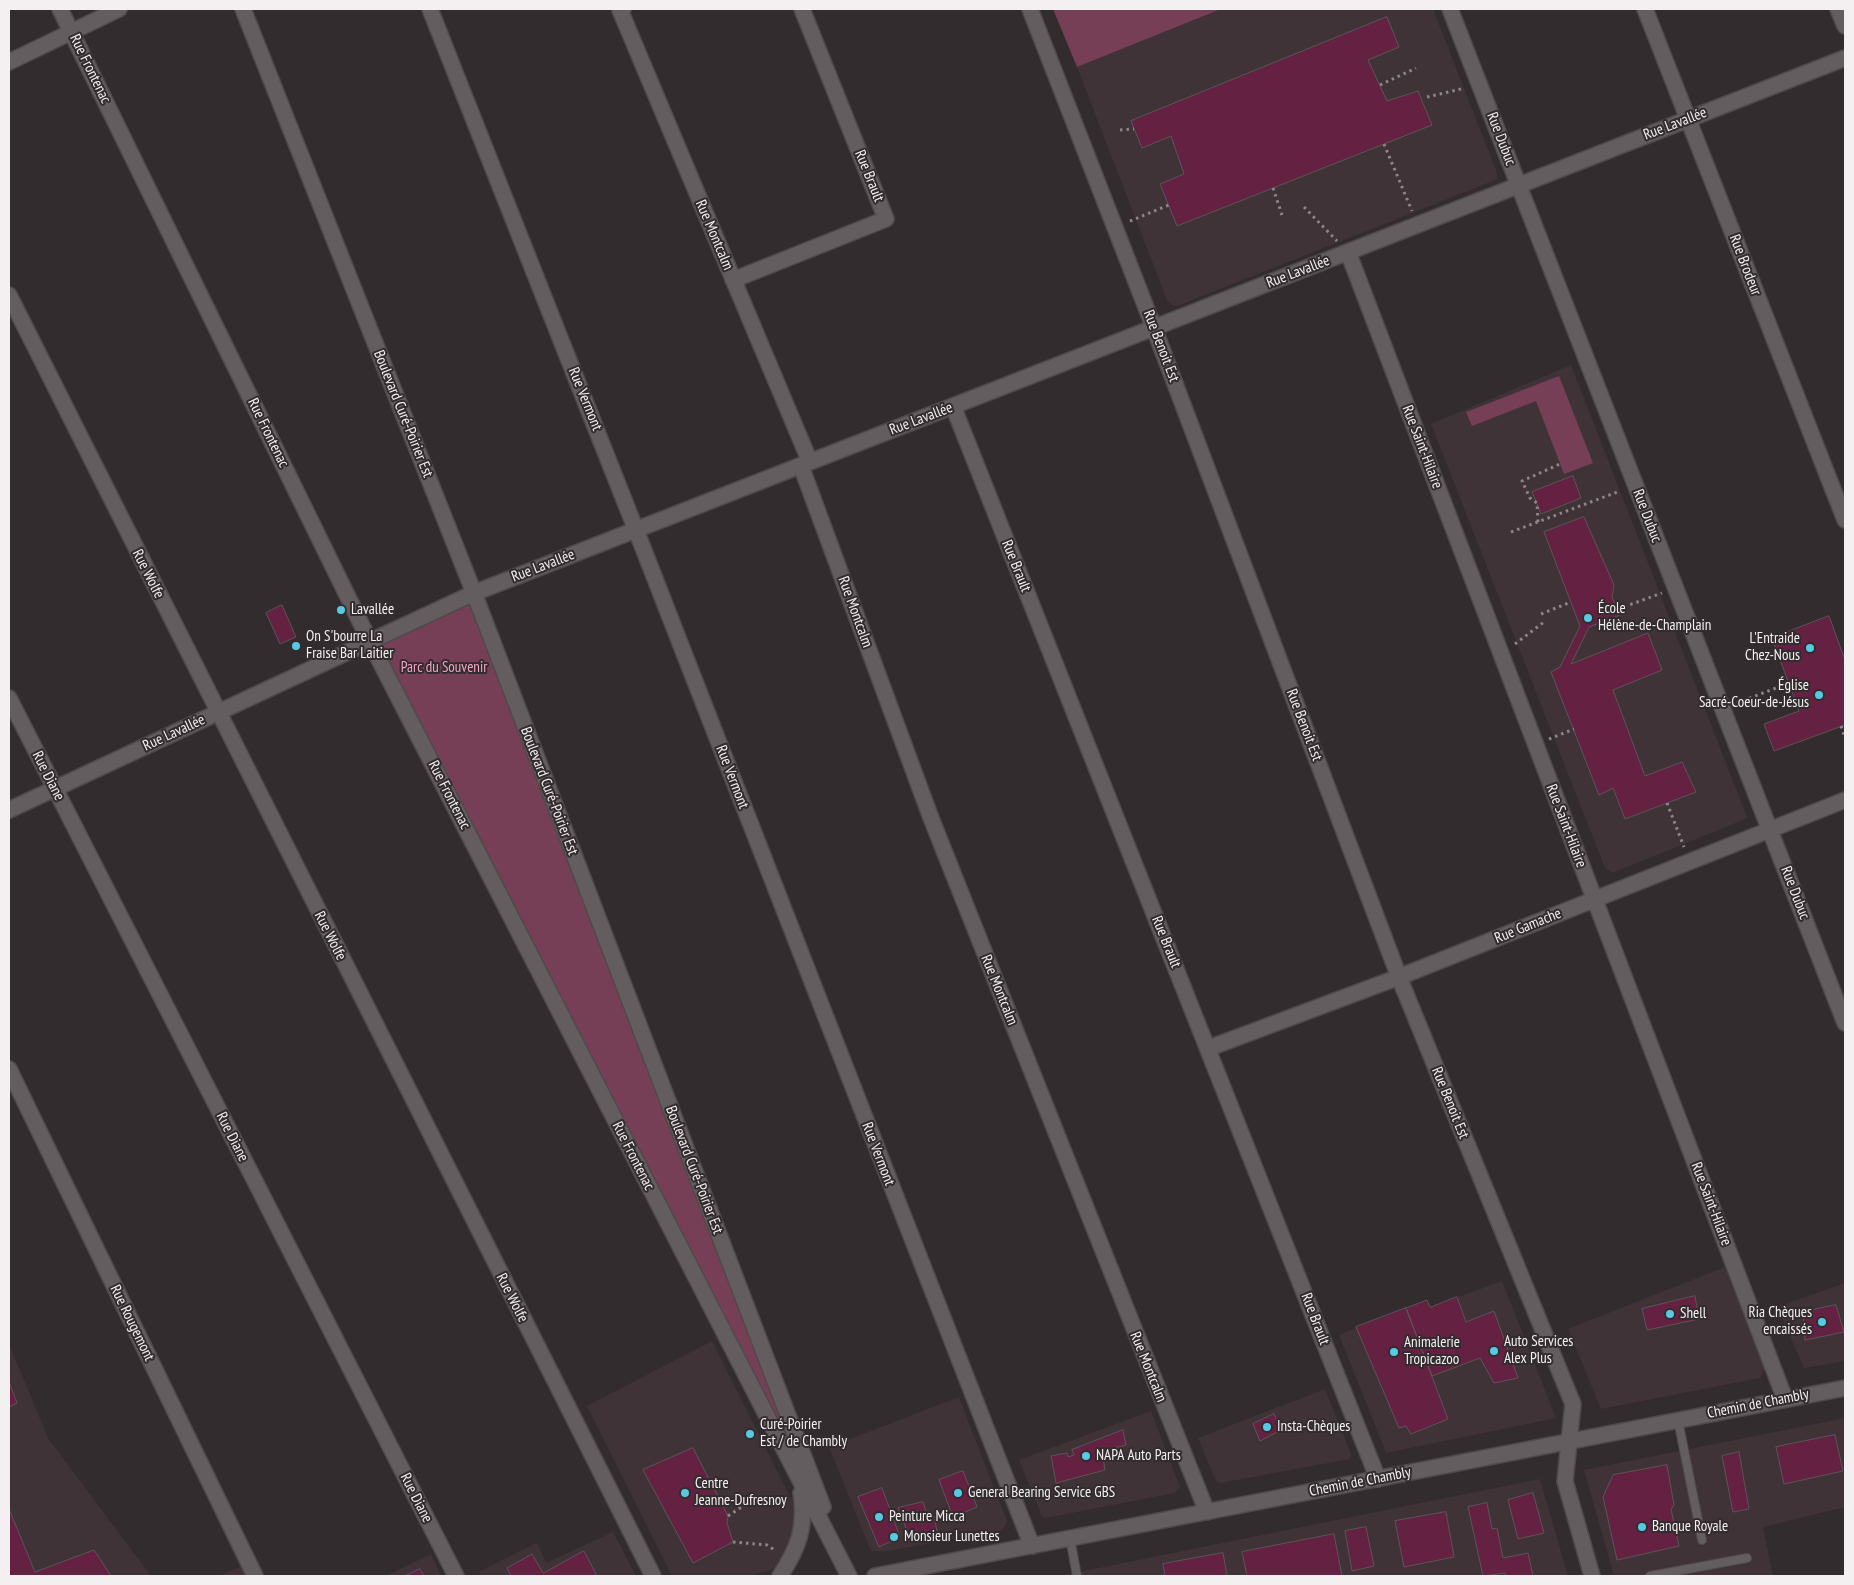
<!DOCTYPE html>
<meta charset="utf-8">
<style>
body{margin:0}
#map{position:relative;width:1854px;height:1585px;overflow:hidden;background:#322c2e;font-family:"PT Sans Narrow",sans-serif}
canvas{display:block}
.frame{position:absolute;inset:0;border:10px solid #f4f0f2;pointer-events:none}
</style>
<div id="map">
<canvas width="1854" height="1585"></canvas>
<div class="frame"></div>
</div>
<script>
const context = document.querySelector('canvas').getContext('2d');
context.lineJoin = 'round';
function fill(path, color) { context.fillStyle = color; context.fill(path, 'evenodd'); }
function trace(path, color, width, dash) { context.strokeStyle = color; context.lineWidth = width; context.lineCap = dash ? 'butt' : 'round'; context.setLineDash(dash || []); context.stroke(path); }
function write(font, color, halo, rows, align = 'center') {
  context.font = font + ' "PT Sans Narrow",sans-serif'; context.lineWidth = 4; context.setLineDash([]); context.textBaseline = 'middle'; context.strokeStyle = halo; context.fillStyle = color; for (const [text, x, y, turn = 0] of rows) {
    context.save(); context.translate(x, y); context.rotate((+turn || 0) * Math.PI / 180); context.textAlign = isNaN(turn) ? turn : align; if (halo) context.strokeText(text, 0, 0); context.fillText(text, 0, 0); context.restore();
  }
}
fill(new Path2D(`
 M 1221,9 L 1433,9 L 1497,173 L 1498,179 L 1177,306 L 1172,305 L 1167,300 L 1077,67 Z
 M 1571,365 L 1747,817 L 1743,820 L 1612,873 L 1605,868 L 1431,424 Z
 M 1725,1267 L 1765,1369 L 1760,1378 L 1601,1409 L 1568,1329 Z
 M 1502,1281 L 1556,1418 L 1386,1453 L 1339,1335 L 1427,1300 L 1431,1307 Z
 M 1845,1283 L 1845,1361 L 1804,1368 L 1777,1307 Z
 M 712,1341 L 793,1503 L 795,1520 L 794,1535 L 787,1555 L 771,1570 L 748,1576 L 672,1576 L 587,1406 Z
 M 9,1344 L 48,1438 L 151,1576 L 9,1576 Z
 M 1325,1389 L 1351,1454 L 1350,1459 L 1220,1483 L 1216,1481 L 1198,1438 Z
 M 959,1397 L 1007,1521 L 1002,1530 L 888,1551 L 871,1551 L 829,1447 Z
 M 1151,1411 L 1180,1487 L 1174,1493 L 1046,1518 L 1042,1517 L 1019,1460 Z
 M 1845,1418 L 1845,1507 L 1763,1527 L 1773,1576 L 1614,1576 L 1584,1470 Z
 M 1540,1479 L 1568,1576 L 1059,1576 Z
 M 613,1532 L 636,1576 L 481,1576 L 479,1572 L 537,1543 L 546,1563 Z
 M 431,1554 L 441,1576 L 386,1576 Z
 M 249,1563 L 255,1576 L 219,1576 Z`), '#403338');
fill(new Path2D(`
 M 1053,9 L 1221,9 L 1077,67 Z
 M 1559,376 L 1593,463 L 1564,474 L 1536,401 L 1472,426 L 1466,412 Z
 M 474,593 L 849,1576 L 370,642 Z`), '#763f56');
const building = new Path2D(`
 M 1387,17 L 1399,47 L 1368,60 L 1387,101 L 1418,91 L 1432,125 L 1177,226 L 1160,184 L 1184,174 L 1171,136 L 1142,148 L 1131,121 Z
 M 1573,476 L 1581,498 L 1541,514 L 1532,492 Z
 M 1584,517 L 1614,585 L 1612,597 L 1620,615 L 1589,627 L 1571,664 L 1648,633 L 1662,670 L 1613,690 L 1645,776 L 1682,762 L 1696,792 L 1625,819 L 1613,788 L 1599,795 L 1551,672 L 1560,667 L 1580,626 L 1544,532 Z
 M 282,605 L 296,637 L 280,644 L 266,613 Z
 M 1829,616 L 1845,660 L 1845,725 L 1774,751 L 1764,724 L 1799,711 L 1772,638 Z
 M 1695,1296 L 1699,1319 L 1647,1330 L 1642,1309 Z
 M 1457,1297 L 1466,1322 L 1494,1311 L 1518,1378 L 1494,1383 L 1480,1358 L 1432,1376 L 1406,1308 L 1427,1300 L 1430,1307 Z
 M 1836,1305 L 1844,1332 L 1805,1340 L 1803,1312 Z
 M 1406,1308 L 1448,1419 L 1411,1434 L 1406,1426 L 1399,1428 L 1356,1327 Z
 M 9,1382 L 17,1403 L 9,1407 Z
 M 1274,1414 L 1281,1430 L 1260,1441 L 1253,1424 Z
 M 1123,1430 L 1126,1445 L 1102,1451 L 1105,1470 L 1056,1483 L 1051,1456 L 1067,1453 L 1068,1457 L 1074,1455 L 1072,1450 Z
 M 1835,1435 L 1843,1471 L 1784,1484 L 1776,1447 Z
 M 693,1448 L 728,1516 L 727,1523 L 733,1542 L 693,1563 L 643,1470 Z
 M 1739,1452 L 1749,1509 L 1733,1512 L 1722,1456 Z
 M 1667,1465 L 1674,1505 L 1671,1509 L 1679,1546 L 1617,1560 L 1603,1497 L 1613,1475 Z
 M 963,1471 L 977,1507 L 953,1517 L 939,1480 Z
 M 882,1488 L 900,1537 L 879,1547 L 858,1497 Z
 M 1533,1493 L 1544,1533 L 1518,1539 L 1508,1500 Z
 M 923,1502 L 928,1518 L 934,1516 L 937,1531 L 911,1541 L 898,1508 Z
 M 1487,1503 L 1492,1529 L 1497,1528 L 1503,1558 L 1528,1553 L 1533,1576 L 1506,1576 L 1505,1573 L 1483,1576 L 1468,1507 Z
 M 9,1509 L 35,1572 L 94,1550 L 111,1576 L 9,1576 Z
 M 1446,1512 L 1454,1557 L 1404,1567 L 1395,1521 Z
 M 1366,1527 L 1374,1566 L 1352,1571 L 1345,1531 Z
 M 1334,1534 L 1342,1576 L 1247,1576 L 1242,1552 Z
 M 584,1551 L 597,1576 L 511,1576 L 507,1568 L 532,1554 L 543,1573 Z
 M 1223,1553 L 1227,1576 L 1165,1576 L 1163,1564 Z
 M 420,1569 L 424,1576 L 405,1576 Z`);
fill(building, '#652141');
trace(building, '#5b5557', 1);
const lane = new Path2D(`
 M 1678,1420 L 1702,1540
 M 1070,1538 L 1077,1576
 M 1650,1576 L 1747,1558`);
const street = new Path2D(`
 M 430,9 L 636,530 L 1032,1546
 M 623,9 L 620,10 L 810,462
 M 1030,9 L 1154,328 L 1399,977 L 1573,1404 L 1565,1481 L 1592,1576
 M 1450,9 L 1845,1023
 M 1645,9 L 1845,520
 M 1838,9 L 1845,26
 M 9,62 L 119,9
 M 1348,252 L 1785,1399
 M 733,280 L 886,219 L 802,9
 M 9,295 L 653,1576
 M 953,406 L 1378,1479
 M 801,466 L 931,818 L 1207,1512
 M 9,698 L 456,1576
 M 9,810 L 474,593 L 1845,58
 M 1209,1048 L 1399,977 L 1845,800
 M 9,1069 L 255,1576`);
const secondary = new Path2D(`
 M 60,9 L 370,642 L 849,1576
 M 243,9 L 474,593 L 823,1507
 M 780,1576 C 799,1547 806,1527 801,1493
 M 875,1576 L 1845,1388`);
trace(lane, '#4e4a4b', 10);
trace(street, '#4e4a4b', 18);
trace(secondary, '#4e4a4b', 18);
trace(new Path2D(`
 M 1380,85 L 1416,68
 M 1427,97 L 1465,88
 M 1120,130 L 1134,129
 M 1384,144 L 1412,211
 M 1273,188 L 1282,215
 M 1304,207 L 1337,241
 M 1130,221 L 1169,205
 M 1538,522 L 1537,503 L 1530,498 L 1522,481 L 1560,464
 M 1511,532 L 1620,491
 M 1618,609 L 1662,593
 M 1541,614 L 1571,602
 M 1515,644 L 1544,622
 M 1737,703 L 1789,683
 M 1841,726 L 1845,738
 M 1549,739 L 1574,729
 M 1667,803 L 1684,847
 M 728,1516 L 752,1500
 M 733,1542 L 767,1545 L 776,1551`), '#8c8789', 3, [2.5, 4]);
trace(lane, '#635d5f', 8);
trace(street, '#635d5f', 15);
trace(secondary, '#635d5f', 15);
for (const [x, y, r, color] of [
 [341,610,5,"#57c9e3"],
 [1588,618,5,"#57c9e3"],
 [296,646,5,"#57c9e3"],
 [1810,648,5,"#57c9e3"],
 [1819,695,5,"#57c9e3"],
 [1670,1314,5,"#57c9e3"],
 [1822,1322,5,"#57c9e3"],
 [1494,1351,5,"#57c9e3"],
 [1394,1352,5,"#57c9e3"],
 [1267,1427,5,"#57c9e3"],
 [750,1434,5,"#57c9e3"],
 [1086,1456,5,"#57c9e3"],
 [685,1493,5,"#57c9e3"],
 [958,1493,5,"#57c9e3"],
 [879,1517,5,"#57c9e3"],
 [1642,1527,5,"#57c9e3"],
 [894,1537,5,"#57c9e3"]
]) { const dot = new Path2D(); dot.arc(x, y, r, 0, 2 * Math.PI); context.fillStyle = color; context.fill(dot); trace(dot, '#322c2e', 2); }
write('15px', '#f4f0f2', '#322c2e', [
 ["Rue Frontenac",90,69,64],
 ["Rue Lavallée",1675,124,-21],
 ["Rue Dubuc",1501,139,69],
 ["Rue Brault",869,176,68],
 ["Rue Montcalm",714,235,67],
 ["Rue Brodeur",1745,265,69],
 ["Rue Lavallée",1298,272,-21],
 ["Rue Benoit Est",1161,346,69],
 ["Rue Vermont",585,399,68],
 ["Boulevard Curé-Poirier Est",403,414,68],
 ["Rue Lavallée",921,419,-21],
 ["Rue Frontenac",268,433,64],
 ["Rue Saint-Hilaire",1422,447,69],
 ["Rue Dubuc",1647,516,69],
 ["Rue Lavallée",543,566,-21],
 ["Rue Brault",1016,566,68],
 ["Rue Wolfe",148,574,63],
 ["Rue Montcalm",855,612,70],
 ["Rue Benoit Est",1304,725,69],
 ["Rue Lavallée",174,733,-25],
 ["Rue Diane",48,776,63],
 ["Rue Vermont",732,777,69],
 ["Boulevard Curé-Poirier Est",549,791,69],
 ["Rue Frontenac",449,795,63],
 ["Rue Saint-Hilaire",1566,826,69],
 ["Rue Dubuc",1795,893,69],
 ["Rue Gamache",1528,926,-22],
 ["Rue Wolfe",330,936,63],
 ["Rue Brault",1166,942,68],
 ["Rue Montcalm",999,990,68],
 ["Rue Benoit Est",1450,1103,68],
 ["Rue Diane",232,1137,63],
 ["Rue Vermont",878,1154,69],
 ["Rue Frontenac",633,1156,63],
 ["Boulevard Curé-Poirier Est",694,1170,69],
 ["Rue Saint-Hilaire",1711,1204,69],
 ["Rue Wolfe",512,1298,63],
 ["Rue Brault",1315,1319,69],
 ["Rue Rougemont",132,1323,64],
 ["Rue Montcalm",1148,1367,68],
 ["Chemin de Chambly",1758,1404,-11],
 ["Chemin de Chambly",1360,1482,-11],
 ["Rue Diane",416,1498,63]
]);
write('15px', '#f4f0f2', '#322c2e', [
 ["École",1598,609],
 ["Hélène-de-Champlain",1598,626],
 ["Lavallée",351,610],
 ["On S'bourre La",306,637],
 ["Fraise Bar Laitier",306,654],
 ["L'Entraide",1800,639,"right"],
 ["Chez-Nous",1800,656,"right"],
 ["Église",1809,686,"right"],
 ["Sacré-Coeur-de-Jésus",1809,703,"right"],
 ["Ria Chèques",1812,1313,"right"],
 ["encaissés",1812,1330,"right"],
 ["Shell",1680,1314],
 ["Auto Services",1504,1342],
 ["Alex Plus",1504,1359],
 ["Animalerie",1404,1343],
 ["Tropicazoo",1404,1360],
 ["Curé-Poirier",760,1425],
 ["Est / de Chambly",760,1442],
 ["Insta-Chèques",1277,1427],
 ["NAPA Auto Parts",1096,1456],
 ["Centre",695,1484],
 ["Jeanne-Dufresnoy",695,1501],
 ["General Bearing Service GBS",968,1493],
 ["Peinture Micca",889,1517],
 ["Banque Royale",1652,1527],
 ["Monsieur Lunettes",904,1537]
], 'left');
write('15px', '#f7a3c4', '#322c2e', [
 ["Parc du Souvenir",444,668]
]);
</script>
